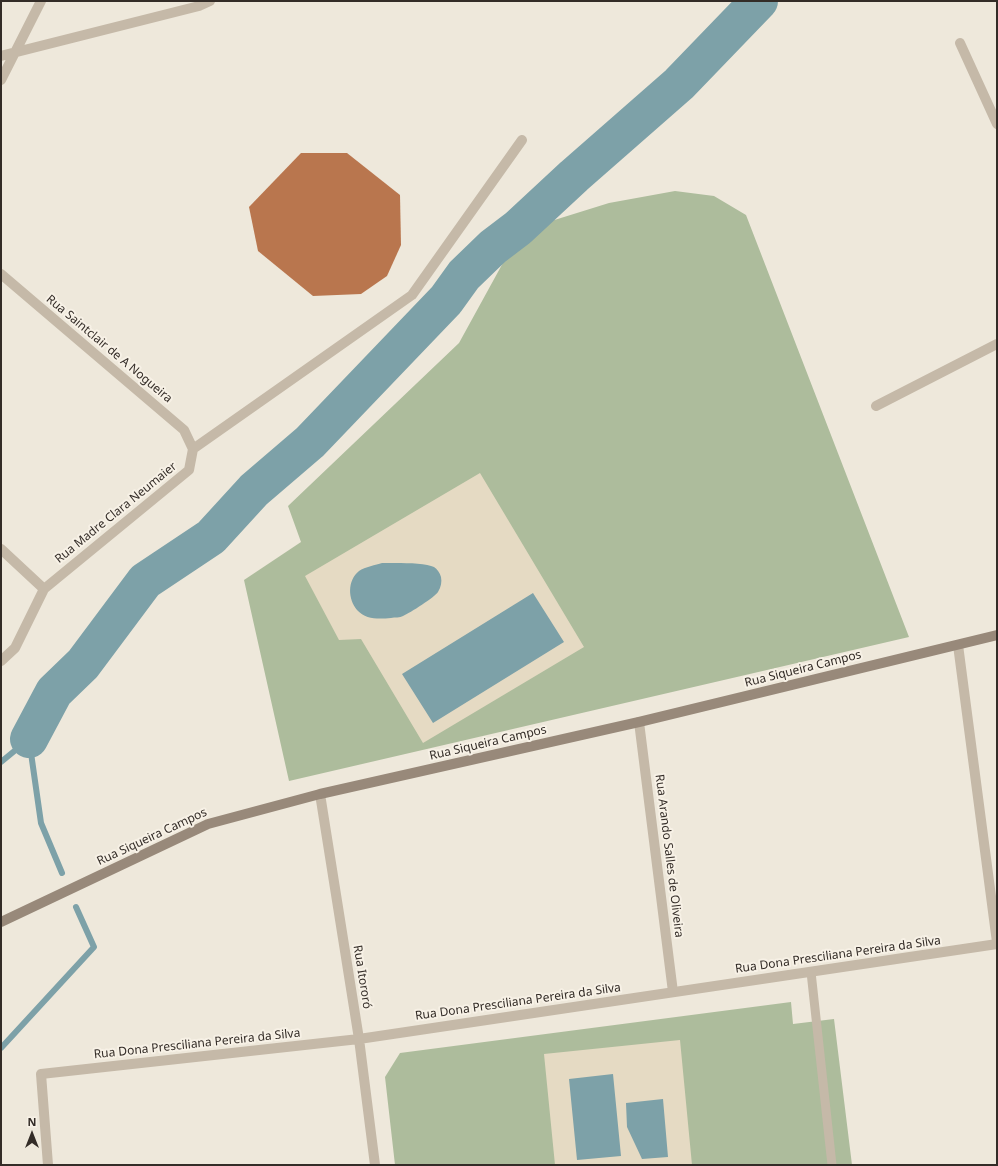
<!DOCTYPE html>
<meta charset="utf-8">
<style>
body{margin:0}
#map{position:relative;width:998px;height:1166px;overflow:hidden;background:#eee8db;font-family:"Noto Sans",sans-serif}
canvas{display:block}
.frame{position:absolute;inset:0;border:2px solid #332c27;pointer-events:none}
.north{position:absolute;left:12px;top:1114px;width:40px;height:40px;-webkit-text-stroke:3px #f7f1e6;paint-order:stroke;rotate:0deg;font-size:11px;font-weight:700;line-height:16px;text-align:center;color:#332c27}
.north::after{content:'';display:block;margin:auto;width:14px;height:18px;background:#332c27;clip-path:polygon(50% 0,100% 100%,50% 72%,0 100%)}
</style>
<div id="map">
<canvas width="998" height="1166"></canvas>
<div class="frame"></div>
<div class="north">N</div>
</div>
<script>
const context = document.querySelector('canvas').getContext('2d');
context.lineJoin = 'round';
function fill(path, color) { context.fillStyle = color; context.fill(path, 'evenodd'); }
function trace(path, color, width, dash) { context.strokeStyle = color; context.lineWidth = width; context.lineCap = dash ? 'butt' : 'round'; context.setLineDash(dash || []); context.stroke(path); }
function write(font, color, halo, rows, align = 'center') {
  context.font = font + ' "Noto Sans",sans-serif'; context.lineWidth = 4; context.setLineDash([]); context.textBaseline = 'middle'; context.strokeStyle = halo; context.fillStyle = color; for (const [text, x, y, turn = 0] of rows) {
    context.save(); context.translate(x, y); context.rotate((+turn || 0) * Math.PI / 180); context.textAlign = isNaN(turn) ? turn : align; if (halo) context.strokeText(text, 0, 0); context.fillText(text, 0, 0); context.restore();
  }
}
fill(new Path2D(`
 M 675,191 L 714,196 L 746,215 L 909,637 L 289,781 L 244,580 L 301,542 L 288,506 L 459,343 L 504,261 L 548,222 L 609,203 Z
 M 791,1002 L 793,1024 L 834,1019 L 852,1165 L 395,1165 L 385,1077 L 400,1053 Z`), '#adbc9c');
fill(new Path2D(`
 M 480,473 L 584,647 L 423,743 L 361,639 L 339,640 L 305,576 Z
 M 680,1040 L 692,1165 L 555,1165 L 544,1054 Z`), '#e5dac3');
fill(new Path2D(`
 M 382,563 C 393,563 425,562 434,567 C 437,569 440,573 441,577 C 442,582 441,587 438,592 C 435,597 410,613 403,616 C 400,618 395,617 391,618 C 379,619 366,620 357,610 C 348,599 347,581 359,571 C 365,567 376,565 382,563 Z
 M 533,593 L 564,642 L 433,723 L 402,674 Z
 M 613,1074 L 621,1156 L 577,1160 L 569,1079 Z
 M 663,1099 L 668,1157 L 642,1159 L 627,1127 L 626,1103 Z`), '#7da1a8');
trace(new Path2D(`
 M 1,762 L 29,739 L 41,823 L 62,873
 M 1,1048 L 94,947 L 76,907`), '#7da1a8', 6);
trace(new Path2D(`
 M 29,739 L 54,692 L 83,664 L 145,581 L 211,537 L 254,490 L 310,442 L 446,300 L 464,275 L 493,247 L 518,228 L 574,176 L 679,84 L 759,1`), '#7da1a8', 38);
fill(new Path2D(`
 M 301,153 L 347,153 L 400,195 L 401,245 L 387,276 L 361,294 L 313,296 L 258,251 L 249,207 Z`), '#b9764e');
trace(new Path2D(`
 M 811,972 L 832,1165`), '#c5b9a8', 9);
trace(new Path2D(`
 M 960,43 L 997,124
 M 1,56 L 199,6 L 210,1
 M 1,80 L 41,1
 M 1,274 L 184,430 L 193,449
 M 876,406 L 997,344
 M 193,449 L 412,295 L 522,140
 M 1,549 L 44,589
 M 958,645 L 997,942
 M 1,661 L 15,648 L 44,589 L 189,470 L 193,449
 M 639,722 L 673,992
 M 320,794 L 359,1039 L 375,1165
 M 48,1165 L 41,1074 L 359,1039 L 997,944`), '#c5b9a8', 10);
trace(new Path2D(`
 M 1,922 L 208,824 L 320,794 L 639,722 L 997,635`), '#98897a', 10);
write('12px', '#332c27', '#f7f1e6', [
 ["Rua Saintclair de A Nogueira",109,349,40],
 ["Rua Madre Clara Neumaier",116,513,-39],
 ["Rua Siqueira Campos",803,669,-14],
 ["Rua Siqueira Campos",488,743,-13],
 ["Rua Siqueira Campos",152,837,-25],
 ["Rua Arando Salles de Oliveira",669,856,83],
 ["Rua Dona Presciliana Pereira da Silva",838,955,-8],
 ["Rua Itororó",362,977,81],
 ["Rua Dona Presciliana Pereira da Silva",518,1002,-8],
 ["Rua Dona Presciliana Pereira da Silva",197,1044,-6]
]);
</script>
